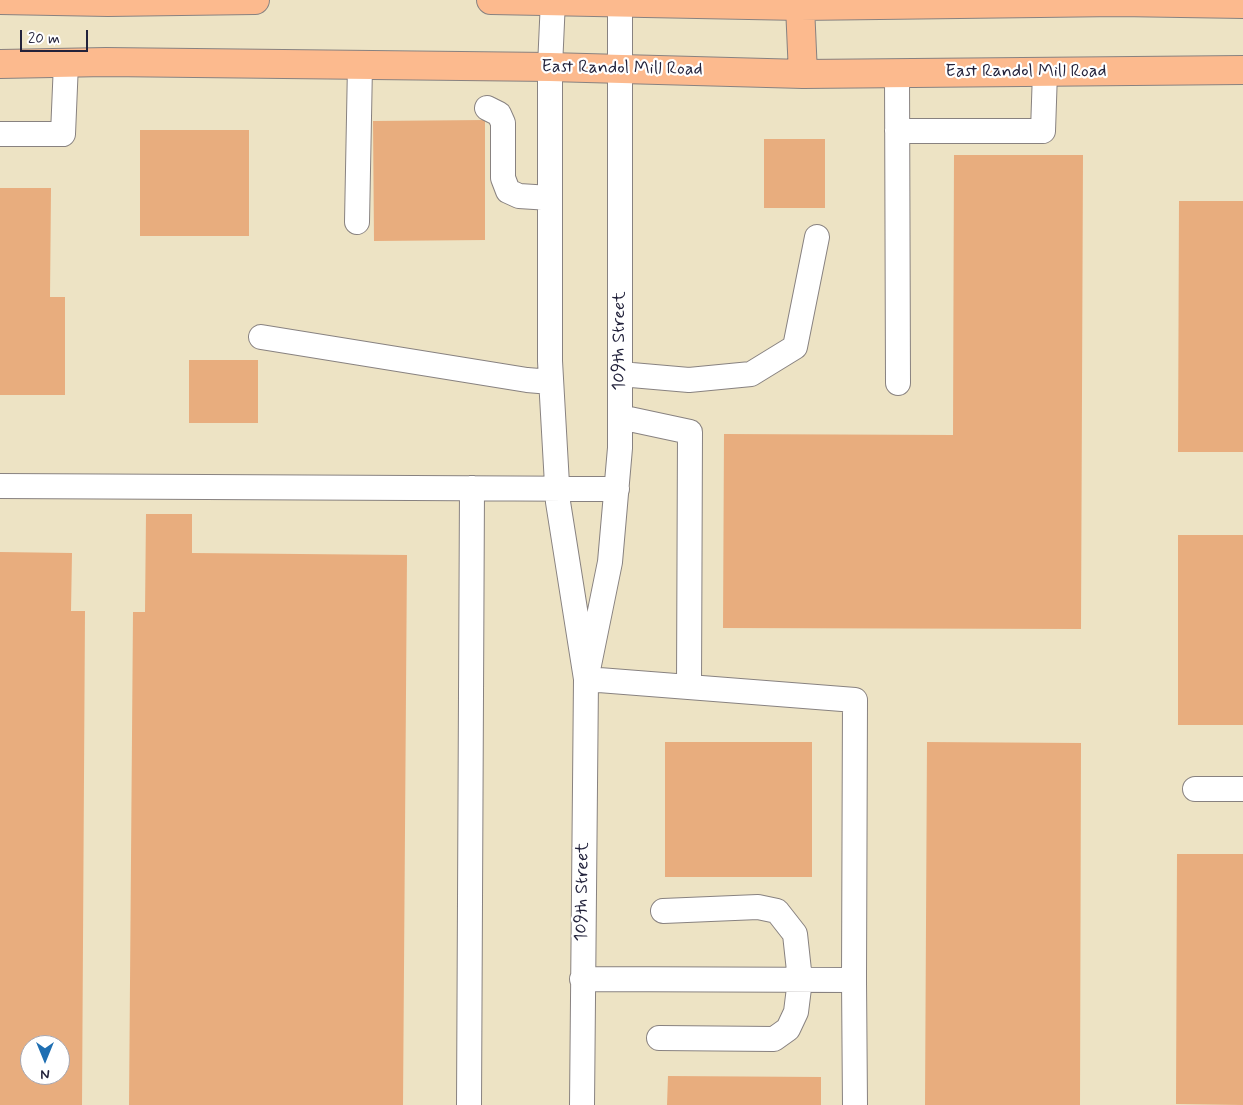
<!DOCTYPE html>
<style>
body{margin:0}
#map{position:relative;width:1243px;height:1105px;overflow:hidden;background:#ede3c4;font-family:Mynerve,sans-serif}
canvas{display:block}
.north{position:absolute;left:20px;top:1035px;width:50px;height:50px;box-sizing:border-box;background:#fff;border:1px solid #a7a7b1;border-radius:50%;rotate:180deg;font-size:14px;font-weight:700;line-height:20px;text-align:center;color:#22223b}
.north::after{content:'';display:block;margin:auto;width:18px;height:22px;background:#1f6fb2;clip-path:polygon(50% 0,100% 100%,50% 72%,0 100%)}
.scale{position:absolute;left:20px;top:30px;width:68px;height:22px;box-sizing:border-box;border:2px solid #22223b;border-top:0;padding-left:6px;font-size:15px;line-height:18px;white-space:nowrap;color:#22223b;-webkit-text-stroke:4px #fff;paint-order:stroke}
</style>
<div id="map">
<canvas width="1243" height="1105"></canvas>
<div class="north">N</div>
<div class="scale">20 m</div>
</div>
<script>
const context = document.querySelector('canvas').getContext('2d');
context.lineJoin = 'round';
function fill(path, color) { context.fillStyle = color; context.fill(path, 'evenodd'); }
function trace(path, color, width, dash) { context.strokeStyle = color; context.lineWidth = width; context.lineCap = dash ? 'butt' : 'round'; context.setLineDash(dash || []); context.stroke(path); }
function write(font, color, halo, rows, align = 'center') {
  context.font = font + ' Mynerve,sans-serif'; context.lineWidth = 4.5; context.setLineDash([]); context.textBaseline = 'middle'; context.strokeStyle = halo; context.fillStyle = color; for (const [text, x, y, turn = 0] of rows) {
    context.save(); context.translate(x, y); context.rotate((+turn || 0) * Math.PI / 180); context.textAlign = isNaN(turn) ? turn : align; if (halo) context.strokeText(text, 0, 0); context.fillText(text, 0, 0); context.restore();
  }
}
fill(new Path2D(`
 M 485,120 L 485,240 L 374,241 L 373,121 Z
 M 140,130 L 249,130 L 249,236 L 140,236 Z
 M 764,139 L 825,139 L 825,208 L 764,208 Z
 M 954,155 L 1083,155 L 1081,629 L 723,628 L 724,434 L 953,435 Z
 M 0,188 L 51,188 L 50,297 L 65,297 L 65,395 L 0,395 Z
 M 1179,201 L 1243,201 L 1243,452 L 1178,452 Z
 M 189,360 L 258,360 L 258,423 L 189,423 Z
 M 146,514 L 192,514 L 192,553 L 407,555 L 403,1105 L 129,1105 L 133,612 L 145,612 Z
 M 1178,535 L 1243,535 L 1243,725 L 1178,725 Z
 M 0,552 L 72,553 L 71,611 L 85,611 L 82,1105 L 0,1105 ZM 30,1045 L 60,1045 L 60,1075 L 30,1075 Z
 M 665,742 L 812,742 L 812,877 L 665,877 Z
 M 927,742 L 1081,743 L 1080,1105 L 925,1105 Z
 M 1177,854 L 1243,854 L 1243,1105 L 1176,1104 Z
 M 668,1076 L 821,1077 L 821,1105 L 667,1105 Z`), '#e8ad7e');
const minor = new Path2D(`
 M 553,0 L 550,67 L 550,361 L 558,502 L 586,679 L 582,1105
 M 897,73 L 898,383
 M 487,108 L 499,114 L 503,123 L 503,178 L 508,191 L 519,196 L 550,198
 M 897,131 L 1043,131 L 1045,72
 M 0,134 L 63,134 L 66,63
 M 357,222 L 360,65
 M 261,337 L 527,380 L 551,382
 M 620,374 L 689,380 L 751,374 L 795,347 L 817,237
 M 620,417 L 690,432 L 689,687
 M 0,486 L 617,489
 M 589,665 L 610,562 L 620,448 L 620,0
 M 1195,789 L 1243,789
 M 582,979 L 854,980 L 855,700 L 586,679
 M 854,980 L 855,1105
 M 659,1038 L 774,1039 L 788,1029 L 796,1012 L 800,980 L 795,934 L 777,911 L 758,907 L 663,911
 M 469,1105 L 472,488`);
const major = new Path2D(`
 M 0,0 L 108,2 L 255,0
 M 491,0 L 800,6 L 1119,2 L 1243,4
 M 800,6 L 803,74
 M 0,64 L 106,62 L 550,67 L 803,74 L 1243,70`);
trace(minor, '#888280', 26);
trace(major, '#888280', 30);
trace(minor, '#fff', 24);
trace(major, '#fcba8e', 28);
write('18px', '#22223b', '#fff', [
 ["East Randol Mill Road",622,69,1],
 ["East Randol Mill Road",1026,72],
 ["109th Street",620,341,-90],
 ["109th Street",583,892,-89]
]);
</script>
